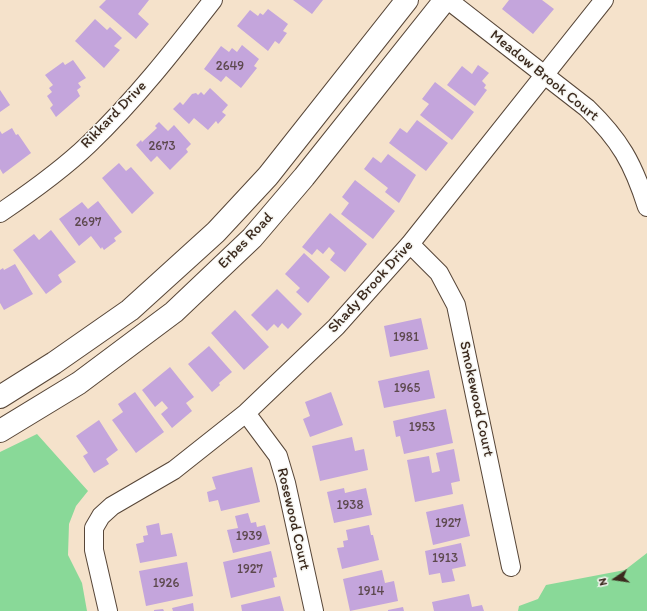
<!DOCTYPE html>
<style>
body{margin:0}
#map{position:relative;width:647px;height:611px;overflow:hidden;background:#f5e2cb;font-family:Itim,sans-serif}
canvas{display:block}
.north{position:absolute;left:595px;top:559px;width:40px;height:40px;-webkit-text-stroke:3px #f6f6f2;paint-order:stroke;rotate:257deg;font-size:11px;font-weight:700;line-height:16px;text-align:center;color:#3b2a1e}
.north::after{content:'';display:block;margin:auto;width:14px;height:18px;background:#3b2a1e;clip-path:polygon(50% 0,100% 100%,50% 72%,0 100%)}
</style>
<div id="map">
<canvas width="647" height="611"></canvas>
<div class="north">N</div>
</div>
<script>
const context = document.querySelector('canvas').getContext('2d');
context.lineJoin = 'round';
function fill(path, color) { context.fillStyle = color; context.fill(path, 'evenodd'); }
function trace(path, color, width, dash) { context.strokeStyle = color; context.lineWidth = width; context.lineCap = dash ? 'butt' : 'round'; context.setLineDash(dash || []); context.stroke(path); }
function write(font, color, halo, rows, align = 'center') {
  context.font = font + ' Itim,sans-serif'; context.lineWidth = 3; context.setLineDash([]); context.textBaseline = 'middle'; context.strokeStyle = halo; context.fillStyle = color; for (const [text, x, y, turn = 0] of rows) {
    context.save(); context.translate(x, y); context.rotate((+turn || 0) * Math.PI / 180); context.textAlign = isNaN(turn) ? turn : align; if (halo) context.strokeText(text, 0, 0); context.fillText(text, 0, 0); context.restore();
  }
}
fill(new Path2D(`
 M 37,434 L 88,491 L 76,506 L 69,524 L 68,555 L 82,583 L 87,611 L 0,611 L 0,452 Z
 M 647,553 L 647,611 L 518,611 L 519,606 L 538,599 L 546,585 L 625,570 Z`), '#89d998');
fill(new Path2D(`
 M 106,0 L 149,0 L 138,14 L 149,24 L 136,39 L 99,7 Z
 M 293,0 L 323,0 L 312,14 Z
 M 509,0 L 542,0 L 554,9 L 533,34 L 502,9 Z
 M 268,9 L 288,24 L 283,31 L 287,33 L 279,44 L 275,41 L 268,51 L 237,26 L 250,10 L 258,16 L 260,13 L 263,15 Z
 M 95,19 L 107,30 L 110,27 L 122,38 L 114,46 L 120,50 L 104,68 L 75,41 Z
 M 242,45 L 259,59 L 254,66 L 257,68 L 241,88 L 226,76 L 221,82 L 204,69 L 221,46 L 229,52 L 232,48 L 237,52 Z
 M 73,60 L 86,78 L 78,83 L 81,87 L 77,90 L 80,96 L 56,117 L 50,108 L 53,105 L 47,96 L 52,92 L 49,88 L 53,85 L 45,75 L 63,62 L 65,65 Z
 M 478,65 L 489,73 L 482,81 L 486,85 L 484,88 L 487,90 L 475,106 L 447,85 L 462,66 L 472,74 Z
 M 435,82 L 474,112 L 452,140 L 420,115 L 429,104 L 422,99 Z
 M 210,88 L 228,105 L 222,112 L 226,115 L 218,124 L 216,121 L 208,130 L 194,118 L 189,124 L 173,109 L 180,102 L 183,105 L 192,94 L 196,93 L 198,95 L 201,92 L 204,95 Z
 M 0,90 L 10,105 L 0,112 Z
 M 417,120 L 448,143 L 426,171 L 389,143 L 400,128 L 407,133 Z
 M 159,122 L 168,131 L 174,125 L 191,144 L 186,149 L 188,152 L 170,170 L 157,156 L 151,162 L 136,145 L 141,140 L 142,142 L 157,128 L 155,126 Z
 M 12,128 L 16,135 L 18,134 L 31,153 L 3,174 L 0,169 L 0,131 L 2,134 Z
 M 388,154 L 416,175 L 399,203 L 385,192 L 388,188 L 364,169 L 373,157 L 381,163 Z
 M 119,163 L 126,171 L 131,167 L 154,193 L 132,214 L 102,178 Z
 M 355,180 L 395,211 L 373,239 L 341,214 L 349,203 L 342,197 Z
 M 98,201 L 122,232 L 114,238 L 116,241 L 104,250 L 102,247 L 101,249 L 91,236 L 79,246 L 59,219 L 82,202 L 88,209 Z
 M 330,213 L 367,244 L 345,272 L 330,260 L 335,253 L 329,247 L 323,254 L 317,249 L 312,255 L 302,247 Z
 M 51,230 L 76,262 L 58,275 L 62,282 L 46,294 L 13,250 L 34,234 L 39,240 Z
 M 304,253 L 330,277 L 308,303 L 296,292 L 300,288 L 285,274 Z
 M 15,264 L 33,294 L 4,310 L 0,303 L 0,270 L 3,268 L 4,270 Z
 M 277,289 L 302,314 L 288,329 L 282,323 L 278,328 L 274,324 L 267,331 L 251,315 Z
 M 235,310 L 269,347 L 244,370 L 211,333 Z
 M 421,318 L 428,349 L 390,357 L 384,326 Z
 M 209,346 L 232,372 L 219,383 L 220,385 L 212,392 L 188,364 Z
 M 170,367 L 194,397 L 186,403 L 192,411 L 172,428 L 161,414 L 168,408 L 162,401 L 155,407 L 142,390 Z
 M 429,370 L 435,398 L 384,408 L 378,381 Z
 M 135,392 L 164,432 L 136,453 L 112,420 L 123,412 L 118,404 Z
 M 331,392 L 343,425 L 310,437 L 303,419 L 310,416 L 305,402 Z
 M 446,409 L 453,443 L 404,454 L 400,436 L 396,437 L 393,421 Z
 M 99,420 L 118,450 L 106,459 L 109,464 L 94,473 L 83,456 L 88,453 L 76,436 Z
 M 352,437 L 355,451 L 364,449 L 368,470 L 320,481 L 312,446 Z
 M 454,449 L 460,481 L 451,483 L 453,494 L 415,502 L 407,460 L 429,456 L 432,473 L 440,471 L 436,453 Z
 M 252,467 L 260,502 L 221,511 L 218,500 L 209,502 L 207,492 L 216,489 L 212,477 Z
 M 344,488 L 345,493 L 366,488 L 372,515 L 334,523 L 327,492 Z
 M 463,504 L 470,536 L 433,545 L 426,512 Z
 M 248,513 L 251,523 L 256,522 L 257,527 L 265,525 L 270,544 L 233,553 L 227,530 L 238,528 L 235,516 Z
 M 159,523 L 161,535 L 172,533 L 177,556 L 140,563 L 136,544 L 144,542 L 143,536 L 148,535 L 146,526 Z
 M 369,525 L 371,535 L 373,535 L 379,560 L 342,569 L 337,548 L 344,547 L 343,541 L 348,540 L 346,530 Z
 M 461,543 L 466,566 L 452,569 L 455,581 L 442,583 L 440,573 L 429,575 L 425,551 Z
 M 271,551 L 277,577 L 273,578 L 275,587 L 231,598 L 223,562 Z
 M 187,562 L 193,596 L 146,606 L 139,571 Z
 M 382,570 L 385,583 L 394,581 L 398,601 L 350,611 L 343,579 Z
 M 469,594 L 472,607 L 482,605 L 484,611 L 434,611 L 432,602 Z
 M 280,596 L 284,611 L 242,611 L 241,605 Z
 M 193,603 L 194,611 L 173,611 L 172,608 Z
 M 403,607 L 404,611 L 388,611 L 388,610 Z
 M 163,609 L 164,611 L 154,611 L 154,610 Z`), '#c4a5dc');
const minor = new Path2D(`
 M 448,0 L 587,108 C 620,140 633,163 647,207
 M 0,213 C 31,192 62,170 89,144 C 135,100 174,50 213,0
 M 410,244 L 439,273 L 456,305 L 511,567
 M 246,413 L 278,456 L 286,483 L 314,611
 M 108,611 L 94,550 L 94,528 L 101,516 L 112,506 L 174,470 L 246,413 L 336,327 L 410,244 L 604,0`);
const major = new Path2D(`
 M 0,397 L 54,363 L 130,310 L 216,232 L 268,176 L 407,0
 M 0,431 L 79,383 L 174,312 L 252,238 L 304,177 L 445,0`);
trace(minor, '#574638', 20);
trace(major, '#574638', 24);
trace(minor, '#fff', 18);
trace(major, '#fff', 22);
write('13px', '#5d494e', null, [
 ["2649",230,67],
 ["2673",162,147],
 ["2697",88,223],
 ["1981",406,338],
 ["1965",407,389],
 ["1953",422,428],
 ["1938",350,506],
 ["1927",448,524],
 ["1939",249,537],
 ["1913",445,559],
 ["1927",250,570],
 ["1926",166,584],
 ["1914",371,592]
]);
write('15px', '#3b2a1e', '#f6f6f2', [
 ["Meadow Brook Court",544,76,39],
 ["Rikkard Drive",114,115,-46],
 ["Erbes Road",246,241,-46],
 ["Shady Brook Drive",371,287,-48],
 ["Smokewood Court",476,399,78],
 ["Rosewood Court",293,519,77]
]);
</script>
